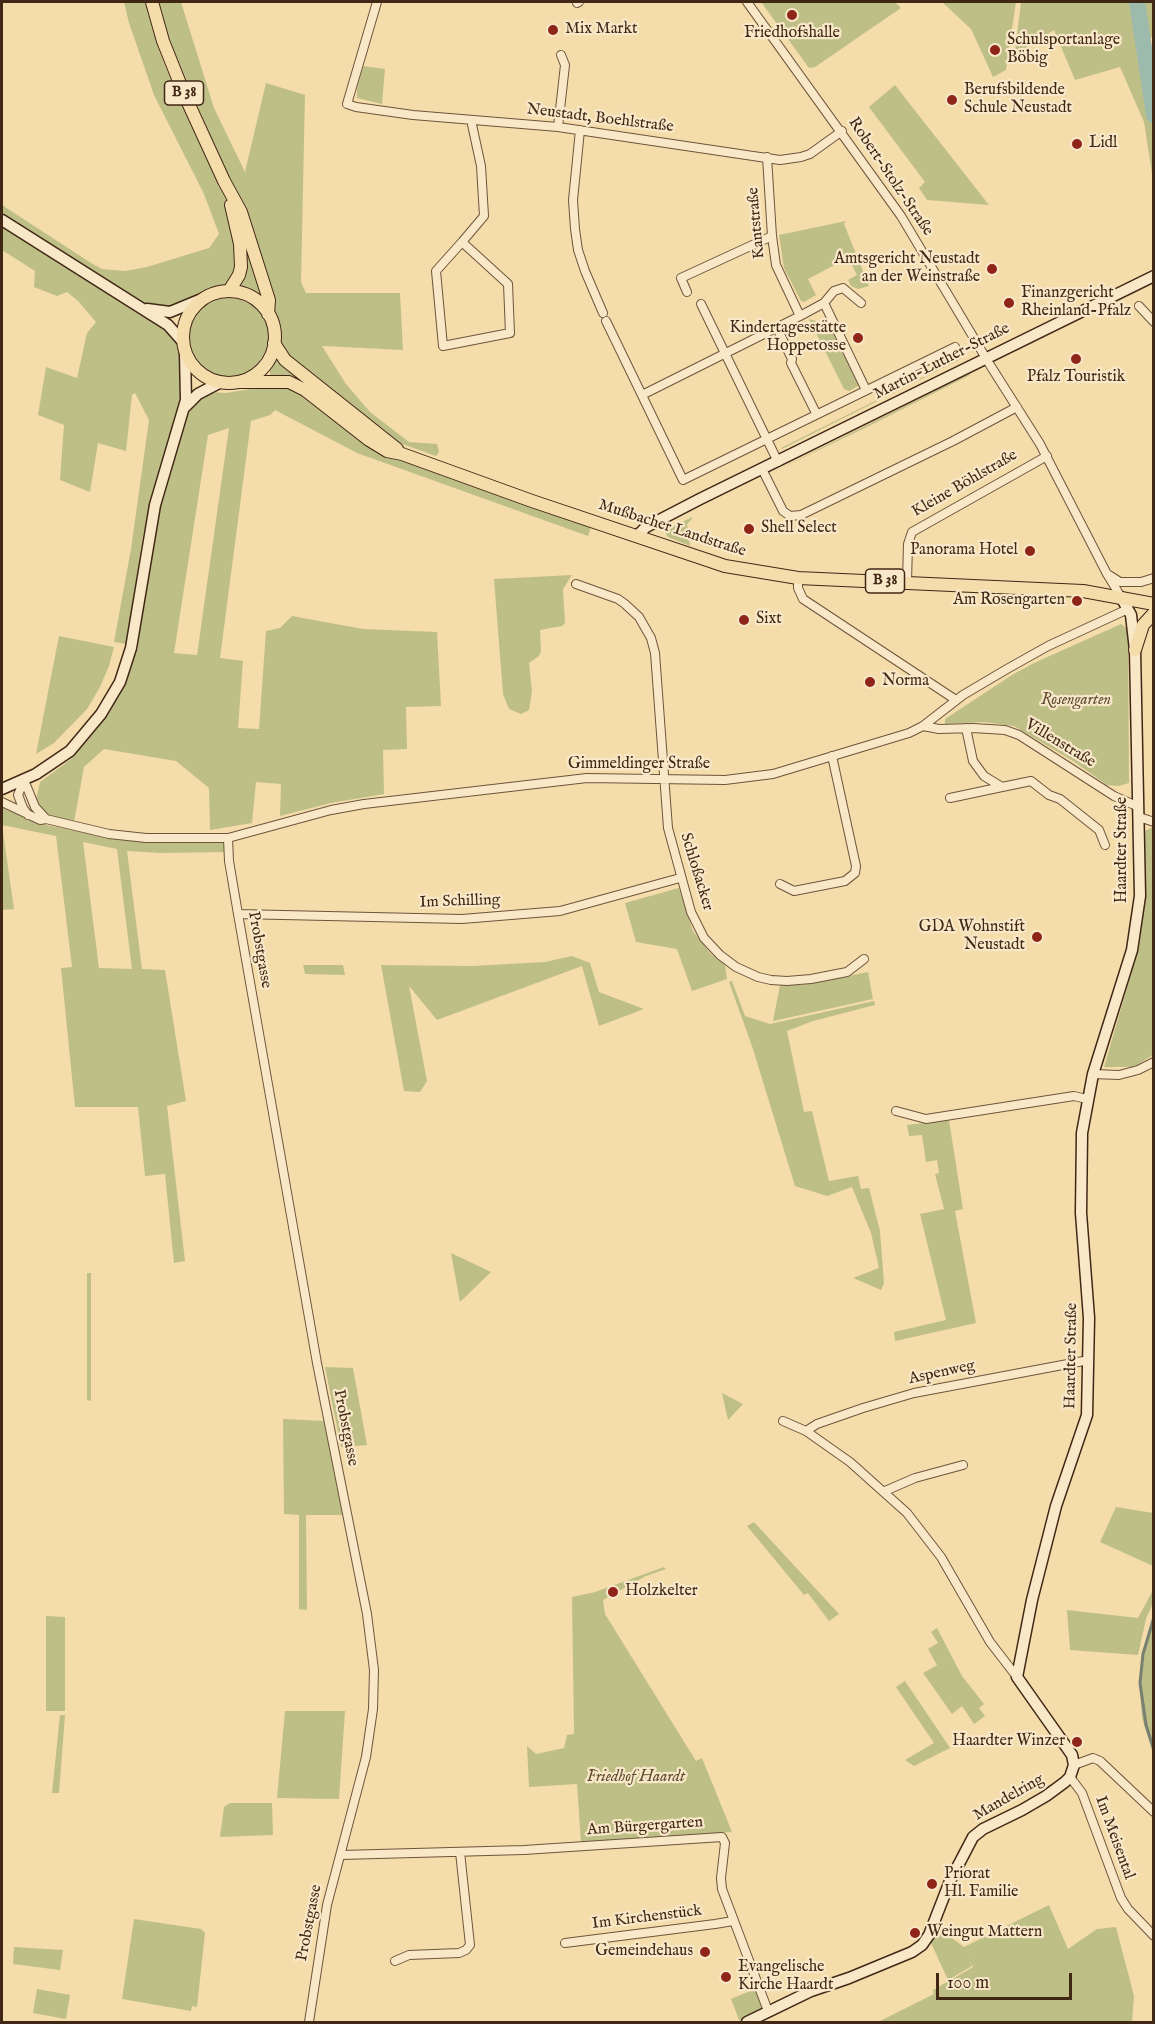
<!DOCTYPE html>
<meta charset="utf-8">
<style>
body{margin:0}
#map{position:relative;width:1155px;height:2024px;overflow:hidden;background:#f4dcab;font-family:"IM FELL English",serif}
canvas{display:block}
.frame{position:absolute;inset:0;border:3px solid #412716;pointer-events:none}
.scale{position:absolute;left:936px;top:1973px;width:136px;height:27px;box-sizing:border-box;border:3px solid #412716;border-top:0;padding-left:8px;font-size:18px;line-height:21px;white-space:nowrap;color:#412716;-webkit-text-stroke:4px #f8e8c8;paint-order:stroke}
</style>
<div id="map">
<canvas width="1155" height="2024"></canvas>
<div class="frame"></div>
<div class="scale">100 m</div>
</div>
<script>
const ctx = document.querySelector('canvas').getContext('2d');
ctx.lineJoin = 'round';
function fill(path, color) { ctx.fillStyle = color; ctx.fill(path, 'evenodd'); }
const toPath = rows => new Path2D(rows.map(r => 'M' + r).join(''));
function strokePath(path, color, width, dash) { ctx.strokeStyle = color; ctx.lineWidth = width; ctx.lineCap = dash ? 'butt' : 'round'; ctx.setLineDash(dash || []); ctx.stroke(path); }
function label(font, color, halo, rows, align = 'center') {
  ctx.font = font + ' "IM FELL English",serif'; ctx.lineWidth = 4.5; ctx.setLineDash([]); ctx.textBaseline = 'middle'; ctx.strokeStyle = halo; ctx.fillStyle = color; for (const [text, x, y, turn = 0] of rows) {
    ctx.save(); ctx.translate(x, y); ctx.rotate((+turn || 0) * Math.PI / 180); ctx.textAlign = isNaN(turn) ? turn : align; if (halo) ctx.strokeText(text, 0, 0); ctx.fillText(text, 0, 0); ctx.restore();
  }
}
fill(toPath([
 [124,2,145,2,159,50,177,95,224,193,232,218,238,265,232,280,225,285,169,309,148,305,132,296,2,214,2,205,91,263,102,269,125,271,147,267,209,248,219,234,204,194,154,95,129,23],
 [154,2,181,2,214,108,245,172,266,83,305,95,301,282,306,293,400,293,403,350,322,346,346,384,370,412,409,442,437,444,439,452,436,456,394,441,290,362,279,344,280,335,277,318,242,210,201,114,166,41],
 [761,2,895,2,901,8,815,67,809,68],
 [942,2,1016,2,1006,70,993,77,971,29],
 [1021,2,1153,2,1153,37,1150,38,1154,62,1153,180,1144,122,1120,67,1075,80,1054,30,1023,50,1014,59],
 [363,66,385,69,382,104,357,98,357,89],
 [895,85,989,205,927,200,919,188,925,182,869,107],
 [846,221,844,224,869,286,858,289,851,286,848,280,857,275,848,258,808,279,816,295,804,302,801,301,784,268,779,235],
 [2,225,164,327,177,340,183,384,181,398,152,494,142,541,127,644,114,642,131,549,149,420,135,393,132,395,126,451,98,443,90,492,60,480,64,425,38,415,46,367,77,378,87,333,96,322,78,301,67,292,57,296,34,287,35,271,2,250],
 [243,236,262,292,261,294,237,285],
 '189 338a40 40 0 1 1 80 0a40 40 0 1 1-80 0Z',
 [809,319,822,323,829,319,860,385,849,391,844,389],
 [280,358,300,379,299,380,273,378,270,376,270,371,277,359],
 [961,358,961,359,782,449,781,448],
 [969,374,970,375,867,427,775,471],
 [275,385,293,387,372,445,591,527,588,536,357,453,275,410,270,415,251,421,220,658,243,661,238,728,259,729,266,631,280,628,292,616,363,629,437,632,441,706,406,707,407,749,383,750,384,794,331,803,280,816,281,784,256,782,252,823,210,830,209,788,176,761,104,749,84,767,74,822,50,817,40,809,36,800,40,782,71,759,93,733,119,692,138,648,136,641,152,534,184,420,190,406,209,392,226,393],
 [229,428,197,655,174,653,208,435],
 [692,517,692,519,687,524,690,546,668,537,666,534,669,529],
 [572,575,563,589,565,623,562,626,540,630,541,651,539,656,529,663,532,691,529,710,521,714,509,709,503,694,494,579],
 [1121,624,1128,629,1129,783,1119,786,1107,785,1073,761,1014,726,983,722,945,724,945,719,1012,675,1034,663],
 [59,636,114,647,109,666,100,687,87,709,54,743,36,754],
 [2,806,46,825,108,837,224,842,225,852,161,853,127,851,142,969,165,970,186,1101,167,1106,185,1261,174,1263,165,1174,145,1176,138,1107,75,1107,61,968,72,967,56,836,2,825,14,909,2,910],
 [83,842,117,849,132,969,99,968],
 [1153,827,1153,1055,1134,1067,1104,1067,1139,947,1144,905,1145,831],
 [679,888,693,931,710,953,725,965,727,979,692,991,677,949,636,942,625,903],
 [572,956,590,963,599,992,644,1009,599,1026,582,966,437,1020,409,986,427,1081,420,1092,404,1091,381,965,473,966,545,962],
 [303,965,343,965,345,975,305,974],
 [868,972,873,999,773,1021,780,985,802,985],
 [732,981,745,1016,770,1024,874,1001,875,1005,813,1021,787,1031,804,1112,812,1111,829,1181,858,1176,861,1189,869,1188,880,1231,884,1283,881,1290,853,1278,879,1268,871,1233,852,1187,827,1196,795,1186,752,1046,729,982],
 [949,1120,963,1209,955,1211,976,1323,895,1341,894,1332,946,1320,920,1214,944,1209,935,1174,939,1173,937,1160,926,1162,922,1135,909,1136,907,1125],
 [451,1253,491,1272,460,1302],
 [87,1273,91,1273,91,1401,87,1400],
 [325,1367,353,1368,367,1445,341,1447],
 [722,1393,743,1404,728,1420],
 [283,1419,325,1421,343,1515,306,1515,307,1610,299,1609,299,1515,284,1514],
 [1116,1507,1153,1513,1153,1566,1100,1542],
 [754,1522,839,1614,829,1621,808,1593,804,1595,747,1526],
 [664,1567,666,1569,646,1576,603,1600,605,1614,696,1761,702,1758,732,1832,581,1843,577,1784,529,1787,527,1746,536,1754,564,1748,567,1735,574,1734,572,1597,595,1592],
 [1153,1590,1153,1603,1146,1619,1138,1655,1070,1650,1067,1610,1138,1618],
 [46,1616,65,1617,65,1711,46,1711],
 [1153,1618,1154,1754,1153,1754,1142,1718,1139,1680,1140,1673,1142,1674,1144,1654],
 [937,1628,962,1676,984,1704,979,1708,985,1716,974,1724,962,1706,952,1714,923,1673,937,1665,928,1649,938,1643,931,1632],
 [905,1681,950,1748,914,1766,905,1760,934,1743,896,1687],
 [285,1711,345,1711,339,1799,277,1798],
 [60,1715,65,1715,59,1793,52,1793],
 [230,1803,272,1803,273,1835,220,1837,224,1807],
 [1049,1905,1068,1949,1097,1929,1116,1927,1134,1996,1132,2022,878,2022,934,1994,933,1990,973,1967,968,1957,972,1966,948,1980,931,1943,937,1927,964,1947],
 [134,1919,201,1929,205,1933,197,2007,192,2006,191,2011,122,1999],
 [14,1947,63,1950,60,1970,13,1964],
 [37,1989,70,1995,66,2019,33,2013],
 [755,1989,763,2009,739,2020,731,1999]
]), '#bebf87');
strokePath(toPath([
 [1154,1617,1143,1654,1140,1683,1146,1725,1154,1750]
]), '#788071', 3);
strokePath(toPath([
 [1137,2,1154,115]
]), '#9cbbad', 16);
const street = toPath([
 [377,2,347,104,356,107,413,115,558,127,780,160,801,157,810,154,842,131],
 [747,2,901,216,990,365,1040,444,1107,574,1121,597],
 [577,3,579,2],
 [558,127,565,65,561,55],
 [580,130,573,200,575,229,578,250,585,271,603,313],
 [767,157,772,236,776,265,800,316],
 [462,242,508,284,510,333,443,346,436,271,462,242,484,216,481,166,471,120],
 [687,292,681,278,772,236],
 [824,303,866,390],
 [701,304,778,462],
 [1139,306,1154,322],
 [606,321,683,480,955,347],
 [777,328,792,359,791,363,816,413],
 [642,395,800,316,824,303,834,291,843,288,861,303],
 [762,469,783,511,790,516,801,515,953,441,1017,407],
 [1109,575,1120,582,1141,582,1154,578],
 [798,578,798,588,803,599,956,700],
 [907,582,908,544,912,532,1047,456],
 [576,584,618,599,625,604,639,617,651,638,655,653,668,828,691,912,704,938,720,955,736,967,758,977,771,980,787,981,811,979,847,972,864,959],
 [923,726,939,729,973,728,1005,730,1019,735,1114,796,1139,807],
 [966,728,973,761,984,776,1002,787,1031,781,1049,795,1060,799,1099,830,1105,845],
 [24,780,35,807,46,819],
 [24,780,18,795,23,808,28,815],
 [950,798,1002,787],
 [2,802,40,820,46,819,109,834,146,838,228,838,331,810,364,804,587,778,725,780,773,774,909,733,923,726,963,695,1007,669,1048,646,1128,609],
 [1139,817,1154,822],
 [228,838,229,861,238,914,317,1363,367,1614,374,1670,373,1709,366,1757,327,1905,309,2022],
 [780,884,794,891,845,881,855,873,856,866,832,756],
 [238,914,462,919,560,911,680,878],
 [1093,1074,1119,1075,1138,1070,1154,1062],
 [896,1111,926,1119,1074,1096,1087,1099],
 [783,1421,806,1431,850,1462,907,1513,941,1557,990,1642,1017,1677],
 [806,1431,817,1424,863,1408,914,1393,1089,1360],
 [885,1491,915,1478,963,1465],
 [1074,1765,1093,1758,1100,1761,1154,1812],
 [1070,1777,1082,1793,1121,1898,1128,1909,1154,1936],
 [341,1855,524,1850,722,1837,725,1843,721,1878,722,1889,768,2011],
 [565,1943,715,1924,733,1921],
 [395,1961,409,1955,459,1953,466,1950,470,1945,460,1852]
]);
const secondary = toPath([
 [2,220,168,325,183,342],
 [147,309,170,312,204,298],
 [185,407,198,394,219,383],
 [637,536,646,527,700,499,1154,276],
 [2,789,36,774,70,751,101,714,120,682,131,648,155,505,186,400,185,352],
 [747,2022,811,1991,849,1978,912,1952,922,1945,929,1935,950,1881,973,1837,983,1829,1022,1810,1046,1796,1065,1782,1070,1777,1074,1765,1072,1755,1017,1677,1032,1600,1056,1506,1087,1415,1089,1318,1081,1213,1082,1133,1093,1074,1132,950,1140,896,1135,650,1131,615,1121,597]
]);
const primary = toPath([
 [152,2,163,41,185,96,224,181,241,212,269,300,268,314],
 '183 337a46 46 0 1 1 92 0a46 46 0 1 1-92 0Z',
 [229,291,239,275,241,267,240,244,231,205],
 [274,343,285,360,397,449],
 [241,382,289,382,305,390,369,440,387,451,402,454,532,501,725,566,798,578,1083,591,1154,604],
 [1135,650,1143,625,1154,613]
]);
strokePath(street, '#6e543b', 10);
strokePath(secondary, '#412716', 13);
strokePath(primary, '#412716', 14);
strokePath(street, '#f8e8c8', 8);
strokePath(secondary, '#f8e8c8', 10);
strokePath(primary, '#f4dcab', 12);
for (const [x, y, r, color] of [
 [792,15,6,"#8f2418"],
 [553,30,6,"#8f2418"],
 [995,50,6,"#8f2418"],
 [952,100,6,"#8f2418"],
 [1077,144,6,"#8f2418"],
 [992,269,6,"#8f2418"],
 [1009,303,6,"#8f2418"],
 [858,338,6,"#8f2418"],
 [1076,359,6,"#8f2418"],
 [749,529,6,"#8f2418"],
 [1030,551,6,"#8f2418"],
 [1077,601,6,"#8f2418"],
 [744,620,6,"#8f2418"],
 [870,682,6,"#8f2418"],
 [1037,937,6,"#8f2418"],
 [613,1592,6,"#8f2418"],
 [1077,1742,6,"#8f2418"],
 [932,1884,6,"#8f2418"],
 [915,1933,6,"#8f2418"],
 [705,1952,6,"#8f2418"],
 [726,1977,6,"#8f2418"]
]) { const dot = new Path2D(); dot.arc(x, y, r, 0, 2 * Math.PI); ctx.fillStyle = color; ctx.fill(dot); strokePath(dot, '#f8e8c8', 2); }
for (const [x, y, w] of [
 [184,93,39],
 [885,581,39]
]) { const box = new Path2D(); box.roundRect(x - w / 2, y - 12, w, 24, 4.5); ctx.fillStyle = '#f8e8c8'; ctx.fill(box); strokePath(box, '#412716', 1.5); }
label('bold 15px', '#412716', null, [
 ["B 38",184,93],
 ["B 38",885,581]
]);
label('16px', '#412716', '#f8e8c8', [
 ["Mix Markt",565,30],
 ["Friedhofshalle",792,34,"center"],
 ["Schulsportanlage",1007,41],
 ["Böbig",1007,59],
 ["Berufsbildende",964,91],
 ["Schule Neustadt",964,109],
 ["Lidl",1089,144],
 ["Amtsgericht Neustadt",980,260,"right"],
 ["an der Weinstraße",980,278,"right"],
 ["Finanzgericht",1021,294],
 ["Rheinland-Pfalz",1021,312],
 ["Kindertagesstätte",846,329,"right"],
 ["Hoppetosse",846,347,"right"],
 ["Pfalz Touristik",1076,378,"center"],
 ["Shell Select",761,529],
 ["Panorama Hotel",1018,551,"right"],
 ["Am Rosengarten",1065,601,"right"],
 ["Sixt",756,620],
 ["Norma",882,682],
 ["GDA Wohnstift",1025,928,"right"],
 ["Neustadt",1025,946,"right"],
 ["Holzkelter",625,1592],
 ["Haardter Winzer",1065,1742,"right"],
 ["Priorat",944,1875],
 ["Hl. Familie",944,1893],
 ["Weingut Mattern",927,1933],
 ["Gemeindehaus",693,1952,"right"],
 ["Evangelische",738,1968],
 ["Kirche Haardt",738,1986]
], 'left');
label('16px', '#412716', '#f8e8c8', [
 ["Neustadt, Boehlstraße",600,119,7],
 ["Robert-Stolz-Straße",890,177,56],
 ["Kantstraße",757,223,-95],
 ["Martin-Luther-Straße",942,362,-27],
 ["Kleine Böhlstraße",965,484,-30],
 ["Mußbacher Landstraße",672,529,18],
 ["Villenstraße",1060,744,31],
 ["Gimmeldinger Straße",639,765],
 ["Haardter Straße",1123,850,-90],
 ["Schloßacker",696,872,73],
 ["Im Schilling",460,902,-2],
 ["Probstgasse",259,950,80],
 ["Haardter Straße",1072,1356,-89],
 ["Aspenweg",942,1373,-12],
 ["Probstgasse",345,1428,79],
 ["Mandelring",1009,1798,-30],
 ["Am Bürgergarten",645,1827,-4],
 ["Im Meisental",1114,1838,70],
 ["Im Kirchenstück",647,1918,-7],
 ["Probstgasse",310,1923,-79]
]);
label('italic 16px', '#604d32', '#f8e8c8', [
 ["Rosengarten",1076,701],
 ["Friedhof Haardt",636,1778]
]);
</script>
